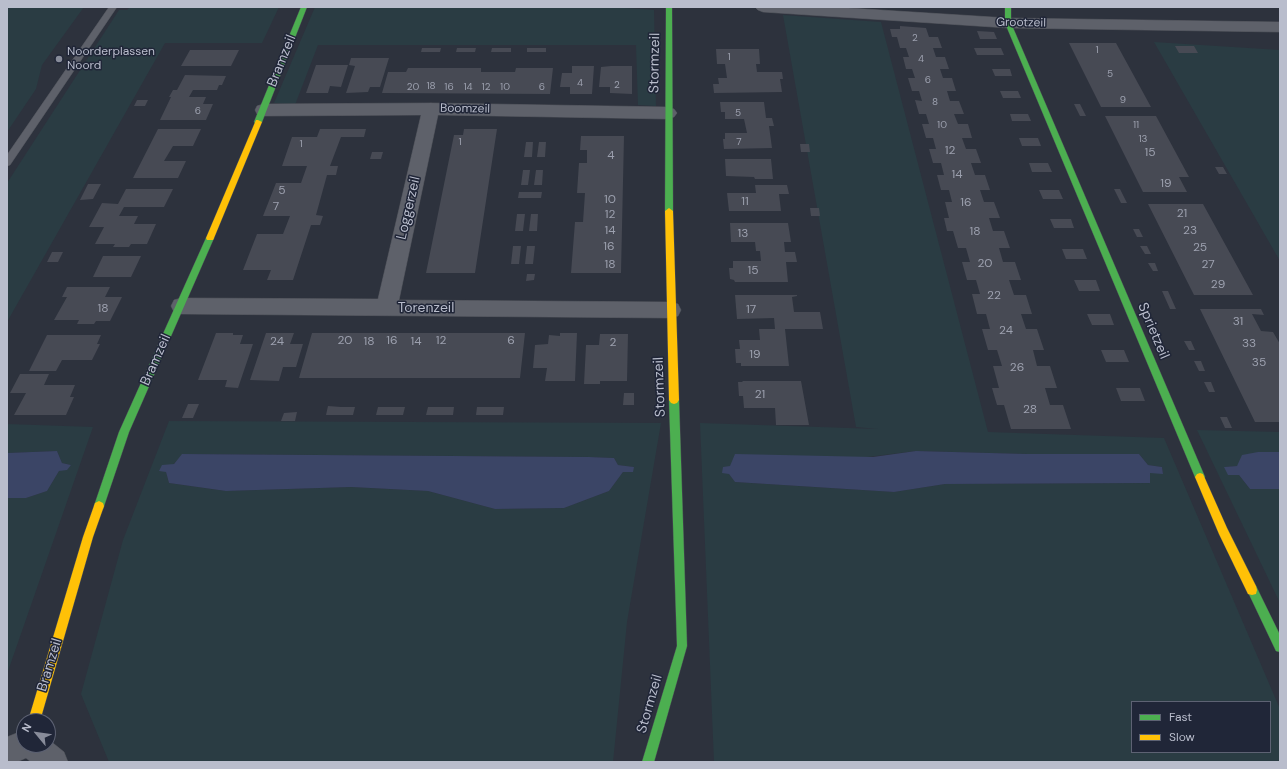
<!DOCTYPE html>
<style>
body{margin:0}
#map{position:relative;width:1287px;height:769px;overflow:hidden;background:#2d323d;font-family:"DM Sans",sans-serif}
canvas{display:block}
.frame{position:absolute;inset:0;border:8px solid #b9bdcc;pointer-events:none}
.legend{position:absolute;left:1131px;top:701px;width:140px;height:52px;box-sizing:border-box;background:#202638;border:1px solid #5d6273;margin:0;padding:5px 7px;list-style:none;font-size:12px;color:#b9bdcc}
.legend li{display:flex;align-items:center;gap:8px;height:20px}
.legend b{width:20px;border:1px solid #5d6273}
.north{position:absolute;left:16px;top:713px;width:40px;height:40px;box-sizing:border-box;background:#202638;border:1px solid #5d6273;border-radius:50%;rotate:299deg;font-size:11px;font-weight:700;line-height:16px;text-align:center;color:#b9bdcc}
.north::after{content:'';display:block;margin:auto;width:14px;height:18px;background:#888c9a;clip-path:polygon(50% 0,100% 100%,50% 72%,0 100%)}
</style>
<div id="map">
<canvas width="1287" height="769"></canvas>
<div class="frame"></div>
<ul class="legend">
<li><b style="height:5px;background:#4caf50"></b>Fast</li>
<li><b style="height:5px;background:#ffc107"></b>Slow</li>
</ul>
<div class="north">N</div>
</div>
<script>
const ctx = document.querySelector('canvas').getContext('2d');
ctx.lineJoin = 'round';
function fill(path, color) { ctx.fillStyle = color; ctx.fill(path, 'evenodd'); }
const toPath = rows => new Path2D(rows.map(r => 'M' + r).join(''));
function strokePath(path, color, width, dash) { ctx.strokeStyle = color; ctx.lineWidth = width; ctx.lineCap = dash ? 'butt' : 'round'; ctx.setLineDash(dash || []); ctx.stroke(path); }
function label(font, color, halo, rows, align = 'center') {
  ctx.font = font + ' "DM Sans",sans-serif'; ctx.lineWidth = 3; ctx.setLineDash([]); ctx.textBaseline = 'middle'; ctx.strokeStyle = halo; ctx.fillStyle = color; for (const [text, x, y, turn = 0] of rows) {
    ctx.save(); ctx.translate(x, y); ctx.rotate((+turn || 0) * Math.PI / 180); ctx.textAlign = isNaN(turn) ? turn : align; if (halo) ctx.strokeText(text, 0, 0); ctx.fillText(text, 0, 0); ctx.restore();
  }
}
fill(toPath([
 [7,7,84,7,42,65,36,89,7,132],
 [130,7,279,7,262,43,165,43,7,322,7,183,119,10,127,10],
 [315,7,611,7,654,10,656,106,638,105,636,45,318,45,295,105,274,103],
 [783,15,881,22,988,432,1164,438,1280,709,1280,762,714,762,700,423,878,429,856,427],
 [916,451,1027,454,1139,454,1148,465,1162,467,1163,473,1150,473,1150,483,945,484,894,492,735,482,729,474],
 [1132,702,1270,702,1270,752,1132,752],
 [1154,42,1280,50,1280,261],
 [169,421,661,423,627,622,613,762,109,762,81,694,123,540],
 [183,454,589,457,614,458,618,465,634,467,623,472,609,491,564,508,495,509,428,491,351,487,226,491,169,483,166,472],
 [7,424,93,427,7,674,7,498,26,498,47,491,59,471,71,465,62,463,57,451,7,453],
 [1197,430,1280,432,1280,452,1258,452,1237,466,1225,467,1239,475,1250,489,1280,489,1280,603]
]), '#2a3c43');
fill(toPath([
 [57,451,62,463,71,465,67,470,59,471,47,491,26,498,7,498,7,453],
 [916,451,1027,454,1139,454,1148,465,1162,467,1163,474,1150,473,1150,483,945,484,894,492,735,482,729,474,722,473,723,467,730,466,735,454,873,457],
 [1258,452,1280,452,1280,489,1250,489,1239,475,1228,475,1224,467,1237,466,1242,455],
 [182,454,589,457,614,458,618,465,634,467,633,472,623,472,609,491,564,508,495,509,428,491,351,487,226,491,169,483,166,472,159,471,162,465,174,464]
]), '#3b4566');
fill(toPath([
 [900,26,926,28,929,37,938,37,942,48,933,48,936,57,945,57,949,69,940,69,943,78,952,78,956,91,947,91,950,101,959,101,964,114,954,114,958,124,968,124,972,138,962,138,966,149,976,149,981,163,971,163,975,175,985,175,990,190,980,190,984,202,994,202,1000,218,989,218,993,231,1004,231,1010,248,999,248,1003,262,1015,262,1021,280,1009,280,1014,295,1026,295,1032,314,1021,314,1026,329,1037,329,1044,350,1033,350,1037,366,1050,366,1057,388,1045,388,1050,405,1063,405,1071,429,1011,429,1004,405,997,405,992,388,999,388,993,366,1002,366,997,350,988,350,982,329,990,329,986,314,977,314,972,294,980,294,976,280,967,280,962,262,970,262,966,248,958,248,953,231,947,231,944,218,949,218,945,202,952,202,949,190,941,190,937,175,944,175,941,163,933,163,929,149,936,149,933,138,926,138,922,124,929,124,926,114,919,114,915,100,922,101,919,91,912,91,908,78,915,78,912,69,906,69,903,57,909,57,906,48,900,48,897,37,892,37,890,29,900,29],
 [977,31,994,32,997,39,980,39],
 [1069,43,1116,43,1151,107,1101,107],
 [1175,46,1194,46,1198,53,1179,53],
 [422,48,441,48,440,52,421,52],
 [457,48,476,48,475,52,456,52],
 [492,48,511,48,511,52,491,52],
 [527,48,546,48,546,52,527,52],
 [974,48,1001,48,1004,55,977,55],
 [716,49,759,49,760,64,756,64,757,72,782,72,783,79,780,79,782,92,714,93,713,84,719,84,718,78,727,78,725,64,717,64],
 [190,50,239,50,231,66,181,66],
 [351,58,389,58,380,87,370,87,368,92,346,93,355,66,349,65],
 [316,65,348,65,341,87,330,86,328,93,306,93],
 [572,66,594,66,592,94,570,94,570,87,560,87,562,73,572,73],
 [611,66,632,66,632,94,610,93,610,87,599,87,601,67],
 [408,68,481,68,481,72,515,72,516,68,553,68,550,94,382,93,388,72,406,72],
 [992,69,1010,69,1012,76,995,76],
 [185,75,226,76,222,85,219,85,217,90,193,90,189,97,206,97,203,104,213,104,206,120,160,120,171,97,169,97,173,90,177,90],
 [1000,91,1018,91,1021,98,1003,98],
 [137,100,148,100,145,106,134,106],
 [720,102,764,102,766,118,772,118,774,126,769,126,772,148,724,149,723,139,725,139,725,133,747,133,744,119,725,119,725,112,721,112],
 [1074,104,1080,104,1086,116,1080,116],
 [1010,114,1028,114,1031,121,1012,121],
 [1105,116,1156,116,1189,177,1179,177,1187,192,1143,192],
 [158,129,201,129,193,146,173,146,164,161,186,161,178,178,133,178],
 [320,129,366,129,364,137,341,137,330,166,338,166,336,175,327,175,316,215,323,216,320,225,311,225,293,280,267,280,271,270,243,270,257,234,283,234,290,216,263,216,276,183,301,183,307,166,282,166,292,137,317,137],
 [464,129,497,129,475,273,426,273,454,135,463,135],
 [581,136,624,136,621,273,571,273,575,222,583,222,585,193,577,193,579,163,587,163,587,150,580,150],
 [1019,138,1038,138,1041,146,1022,146],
 [526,142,533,142,532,157,524,157],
 [539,142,546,142,545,157,537,157],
 [800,144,809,144,810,152,801,152],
 [372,152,383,152,381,159,370,159],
 [725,159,771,159,773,179,755,179,754,177,726,176],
 [1029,163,1048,163,1052,172,1032,172],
 [1215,167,1223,167,1227,174,1219,174],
 [523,170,530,170,528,185,521,185],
 [536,170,543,170,542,185,534,185],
 [88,184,101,184,93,199,80,200],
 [755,185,787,185,789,194,779,194,781,211,729,211,727,193,756,193],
 [126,189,173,189,164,207,124,207,119,216,138,216,134,224,156,224,147,244,131,244,129,247,113,247,115,244,95,244,104,227,89,227,95,216,102,203,118,204],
 [1114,189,1120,189,1127,203,1121,203],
 [1039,190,1059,190,1063,199,1043,199],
 [519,192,542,192,541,198,518,198],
 [1148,204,1203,204,1253,295,1194,295],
 [810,208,819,208,820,216,811,216],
 [517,214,525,214,523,231,515,231],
 [531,214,538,214,537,231,529,231],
 [1050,219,1071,219,1074,228,1054,228],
 [730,223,788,223,791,242,784,242,785,252,795,252,797,262,786,262,788,282,735,282,734,280,730,279,729,268,733,268,733,261,761,261,760,251,756,251,755,242,731,242],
 [1133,229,1139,229,1143,237,1137,237],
 [513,246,521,246,519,264,511,264],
 [527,246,535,246,533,264,525,264],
 [1140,246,1147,246,1151,254,1145,254],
 [1062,249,1083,249,1087,259,1066,259],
 [52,252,63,252,58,262,47,262],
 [103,256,141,256,131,277,93,277],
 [1148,263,1155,263,1158,271,1153,271],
 [527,274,535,274,534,280,526,281],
 [1074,280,1096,280,1100,291,1079,291],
 [67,287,110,287,105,297,122,297,110,321,96,321,94,324,77,324,79,320,54,320,67,297,62,297],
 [1162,291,1168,291,1176,309,1170,309],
 [735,295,797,295,797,296,792,297,794,312,820,312,823,329,785,329,789,366,741,366,741,363,736,363,735,349,740,349,739,340,760,340,759,329,775,329,774,318,737,319],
 [1200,309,1261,309,1264,315,1252,314,1261,331,1273,332,1280,344,1280,422,1255,422],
 [1087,314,1110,314,1114,325,1092,325],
 [216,333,233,333,233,335,243,335,240,344,253,344,238,388,225,387,227,380,198,380],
 [266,333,294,333,290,344,303,344,296,367,283,367,279,381,250,380],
 [312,333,525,333,520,378,299,378],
 [560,333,577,333,575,381,545,381,547,368,533,368,535,345,548,344,549,335,560,336],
 [600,334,628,334,627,381,600,381,600,384,584,384,586,345,599,345],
 [47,335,101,335,97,344,100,344,92,360,62,360,56,371,29,371],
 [1184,341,1191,341,1195,350,1189,350],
 [1101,350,1124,350,1129,362,1106,362],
 [1194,361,1201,361,1205,371,1199,371],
 [20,374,49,374,44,385,75,385,70,397,74,397,66,415,14,415,26,393,10,393],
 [742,381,801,381,809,425,776,425,775,408,744,408,743,396,739,396,738,382,743,382],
 [1204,382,1211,382,1215,392,1209,392],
 [1116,388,1140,388,1145,401,1121,401],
 [624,393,634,393,634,405,623,405],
 [188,404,199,404,193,418,182,418],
 [328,406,341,407,355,407,353,415,326,415],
 [378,407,405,407,403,415,376,415],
 [428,407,454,407,453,415,426,415],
 [477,407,504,407,503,415,476,415],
 [297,412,295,421,281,421,284,413],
 [1220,417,1227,417,1232,428,1225,428]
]), '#474a54');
const lane = toPath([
 [109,7,117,7,10,165,7,166,7,155,109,7]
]);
const street = toPath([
 [755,7,833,7,1008,18,1280,22,1280,32,1008,28,763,12,758,10,755,7],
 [431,103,668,107,674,109,677,113,674,117,668,119,438,115,399,300,671,302,678,304,681,310,678,316,671,318,181,314,174,312,171,306,174,300,181,298,378,299,421,115,263,116,257,114,255,110,257,106,263,104,431,103],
 [24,730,24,745,48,745,48,739,64,752,68,762,31,762,26,758,17,762,7,762,7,737,24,730]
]);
const fast = toPath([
 [301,7,307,7,262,122,258,124,256,124,254,122,301,7],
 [666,7,672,7,673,211,669,214,665,211,666,7],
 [1005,7,1011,7,1011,23,1205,477,1203,480,1200,481,1197,480,1195,477,1005,23,1005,7],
 [210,235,214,238,129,432,104,506,103,509,99,511,95,509,94,506,119,432,206,238,210,235],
 [674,396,677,397,679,400,687,646,654,762,642,762,677,646,669,400,671,397,674,396],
 [1252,585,1256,586,1280,635,1280,652,1276,651,1247,590,1248,586,1252,585]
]);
const slow = toPath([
 [256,120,258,120,262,122,214,238,213,240,207,240,206,238,256,120],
 [669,208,673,211,679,400,677,403,674,404,671,403,669,400,665,211,669,208],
 [1200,473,1203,474,1227,528,1256,586,1257,590,1256,594,1252,595,1248,594,1219,534,1195,477,1197,474,1200,473],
 [99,501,103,503,104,506,93,537,40,721,28,721,83,537,95,503,99,501]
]);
strokePath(lane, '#4a4d55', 1);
strokePath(street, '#4a4d55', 1);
strokePath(fast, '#4a4d55', 1);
strokePath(slow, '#4a4d55', 1);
fill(lane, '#5e616a');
fill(street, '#5e616a');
fill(fast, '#4caf50');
fill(slow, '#ffc107');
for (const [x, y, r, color] of [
 [59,59,4,"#888c9a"]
]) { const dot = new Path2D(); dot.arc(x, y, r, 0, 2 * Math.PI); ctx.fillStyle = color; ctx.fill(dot); strokePath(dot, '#202638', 1.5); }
label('10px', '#9ca0ae', null, [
 ["2",915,38],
 ["1",1097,50],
 ["1",729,57],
 ["4",921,59],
 ["5",1110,74],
 ["6",928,80],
 ["4",580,83],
 ["2",617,85],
 ["18",431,86],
 ["20",413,87],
 ["16",449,87],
 ["14",468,87],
 ["12",486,87],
 ["10",505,87],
 ["6",542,87],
 ["9",1123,100],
 ["8",935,102],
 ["6",198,111],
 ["5",738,113],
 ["10",942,125],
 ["11",1136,125],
 ["13",1143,139],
 ["1",460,142],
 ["7",739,142],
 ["1",301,144]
]);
label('12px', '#b9bdcc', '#202638', [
 ["Grootzeil",1021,23,1],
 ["Boomzeil",465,109,1]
]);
label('12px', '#b9bdcc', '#202638', [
 ["Noorderplassen",67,52],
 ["Noord",67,66]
], 'left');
label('12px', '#9ca0ae', null, [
 ["12",950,151],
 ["15",1150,153],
 ["4",611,156],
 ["14",957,175],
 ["19",1166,184],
 ["5",282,191],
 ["10",610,200],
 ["11",745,202],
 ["16",966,203],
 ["7",276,207],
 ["21",1182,214],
 ["12",610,215],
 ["14",610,231],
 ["23",1190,231],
 ["18",975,232],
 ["13",743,234],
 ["16",609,247],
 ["25",1200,248],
 ["20",985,264],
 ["18",610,265],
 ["27",1208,265],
 ["15",753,271],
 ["29",1218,285],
 ["22",994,296],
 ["18",103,309],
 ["17",751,310],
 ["31",1238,322],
 ["24",1006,331],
 ["20",345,341],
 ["16",392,341],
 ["12",441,341],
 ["6",511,341],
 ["24",277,342],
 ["18",369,342],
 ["14",416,342],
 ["2",613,343],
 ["33",1249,344],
 ["19",755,355],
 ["35",1259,363],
 ["26",1017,368],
 ["21",760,395],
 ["28",1030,410]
]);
label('14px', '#b9bdcc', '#202638', [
 ["Bramzeil",282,61,-68],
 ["Stormzeil",655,63,-89],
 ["Loggerzeil",409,208,-77],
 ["Torenzeil",426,308],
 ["Sprietzeil",1153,331,67],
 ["Bramzeil",156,360,-66],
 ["Stormzeil",660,387,-92],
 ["Bramzeil",50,665,-73],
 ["Stormzeil",650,704,-74]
]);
</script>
